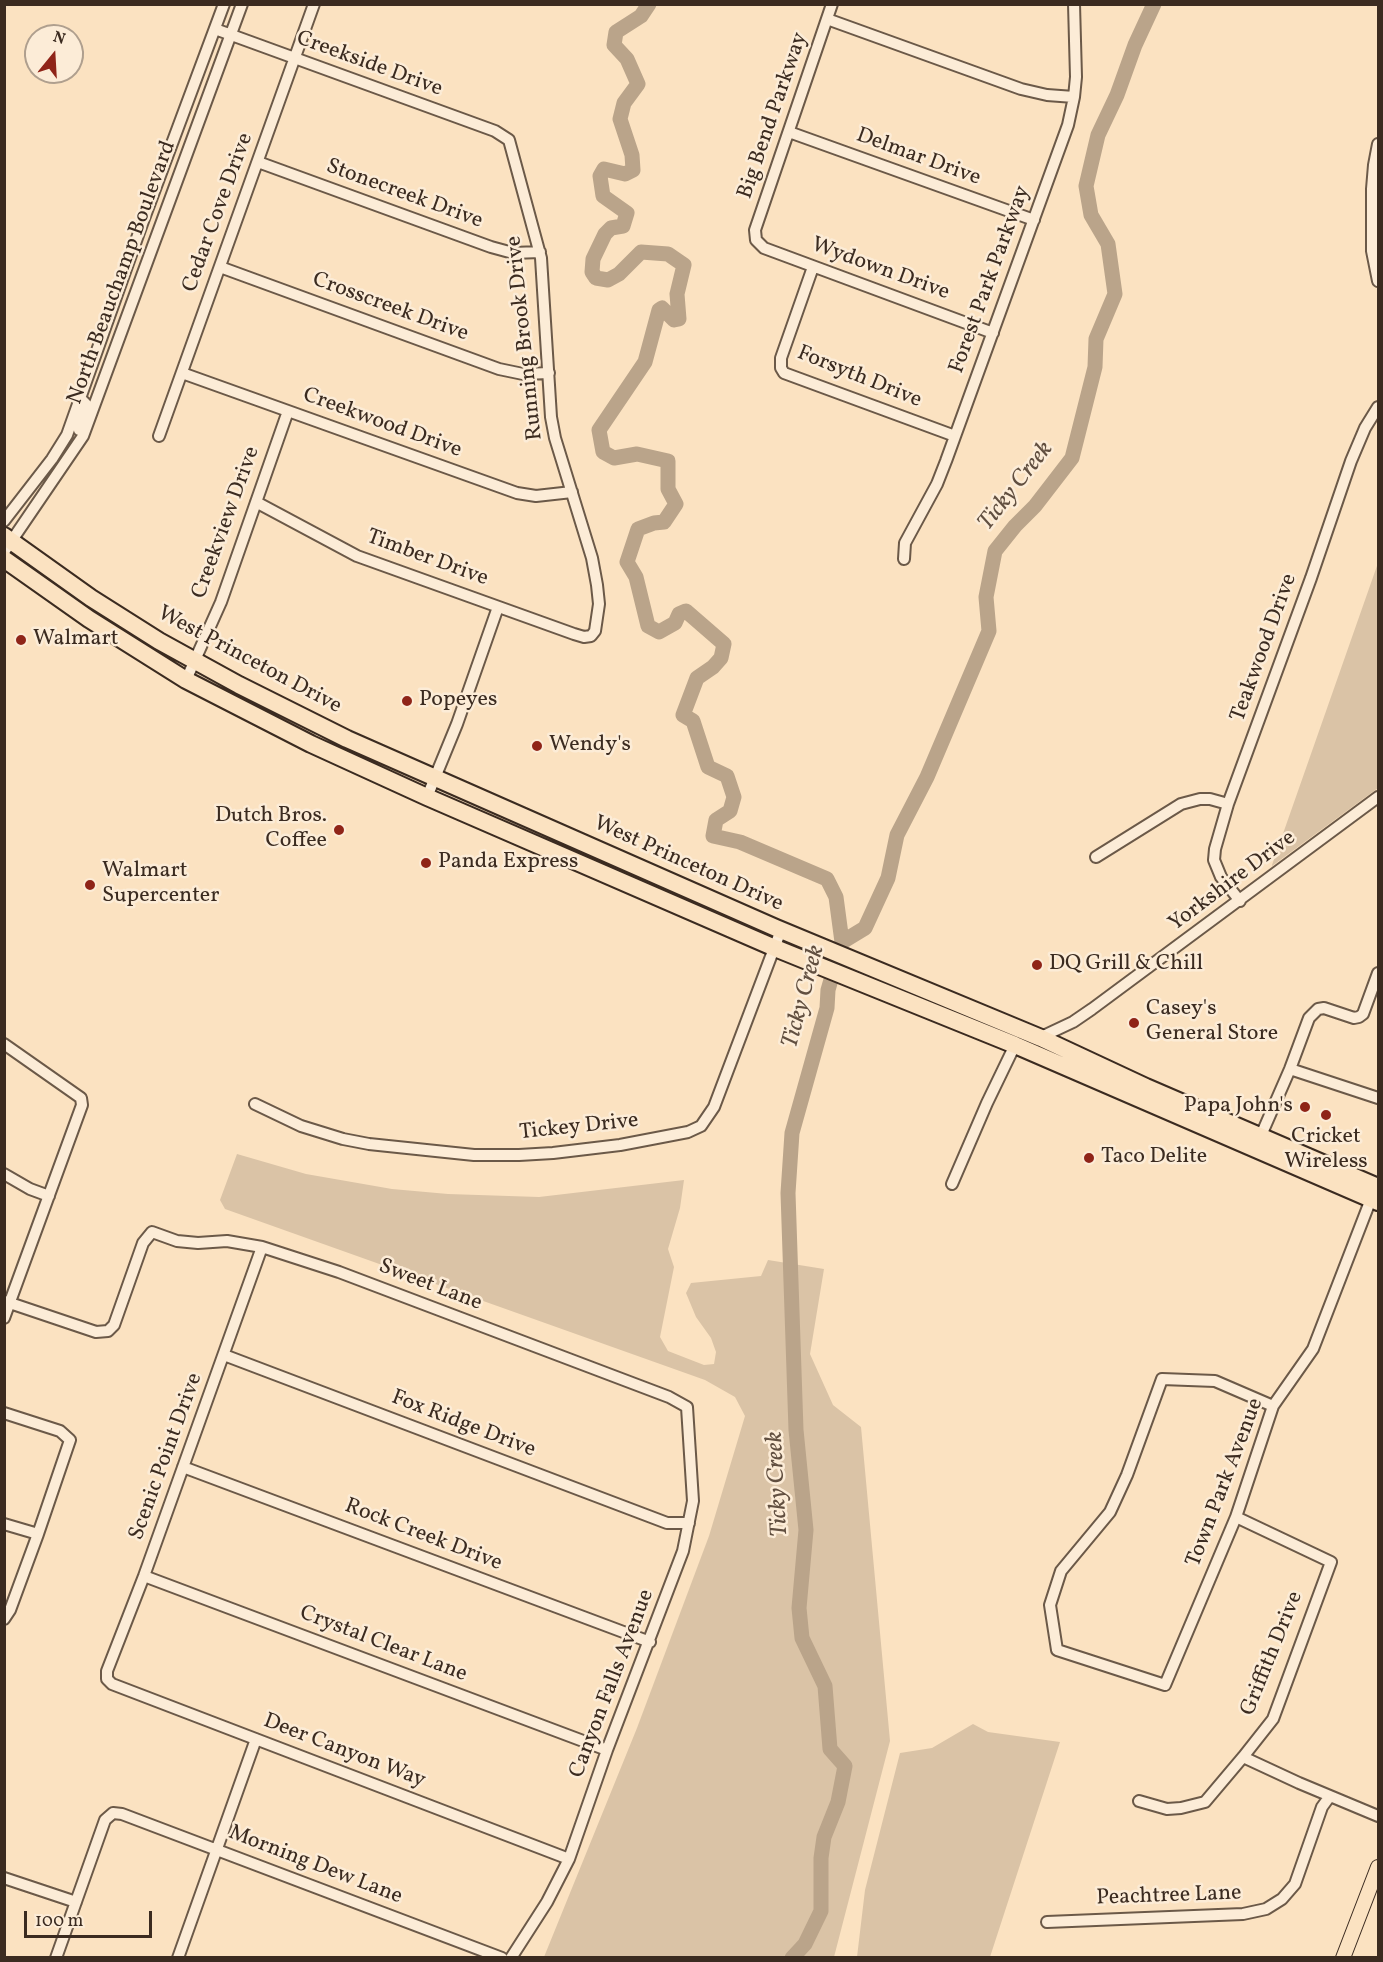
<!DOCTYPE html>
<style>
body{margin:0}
#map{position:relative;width:1383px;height:1962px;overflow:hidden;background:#fbe2c1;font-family:Vollkorn,serif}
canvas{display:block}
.frame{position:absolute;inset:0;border:6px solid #3b2b20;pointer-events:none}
.north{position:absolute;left:24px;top:24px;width:60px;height:60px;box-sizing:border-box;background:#fcecd7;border:2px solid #af9f8e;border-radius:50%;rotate:18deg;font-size:16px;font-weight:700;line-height:24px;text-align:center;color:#3b2b20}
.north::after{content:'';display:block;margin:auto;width:21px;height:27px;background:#8f2418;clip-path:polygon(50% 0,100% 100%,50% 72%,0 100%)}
.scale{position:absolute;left:24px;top:1911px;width:128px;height:27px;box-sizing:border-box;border:3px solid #3b2b20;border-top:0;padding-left:8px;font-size:18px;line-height:21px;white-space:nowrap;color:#3b2b20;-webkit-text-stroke:4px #fcecd7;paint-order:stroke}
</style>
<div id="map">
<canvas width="1383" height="1962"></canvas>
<div class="frame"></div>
<div class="north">N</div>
<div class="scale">100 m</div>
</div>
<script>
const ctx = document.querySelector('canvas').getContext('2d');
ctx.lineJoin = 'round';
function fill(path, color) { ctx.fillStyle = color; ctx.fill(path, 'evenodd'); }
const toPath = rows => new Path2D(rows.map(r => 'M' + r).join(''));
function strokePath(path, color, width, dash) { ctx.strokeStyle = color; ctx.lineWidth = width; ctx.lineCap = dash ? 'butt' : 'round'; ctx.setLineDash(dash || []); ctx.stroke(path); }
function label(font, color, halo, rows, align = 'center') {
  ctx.font = font + ' Vollkorn,serif'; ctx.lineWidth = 5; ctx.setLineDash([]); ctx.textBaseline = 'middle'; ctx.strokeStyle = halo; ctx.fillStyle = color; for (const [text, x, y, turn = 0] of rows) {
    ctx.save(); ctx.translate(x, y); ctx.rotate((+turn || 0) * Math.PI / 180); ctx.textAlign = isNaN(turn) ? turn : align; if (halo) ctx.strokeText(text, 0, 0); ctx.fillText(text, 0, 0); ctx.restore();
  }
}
fill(toPath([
 [1378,563,1378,788,1272,866,1272,865],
 [237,1154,306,1174,392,1189,448,1194,539,1197,684,1180,680,1208,668,1249,674,1267,660,1337,668,1351,704,1365,714,1364,716,1352,711,1338,696,1317,686,1293,691,1283,761,1276,768,1260,824,1269,810,1354,833,1405,861,1427,890,1741,834,1957,544,1957,637,1728,709,1536,745,1416,735,1397,705,1380,225,1209,220,1200],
 [973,1724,988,1732,1060,1742,990,1957,857,1957,865,1890,900,1753,932,1748]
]), '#dac3a6');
strokePath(toPath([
 [649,4,641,16,616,32,614,45,627,59,638,84,624,103,620,119,632,155,633,170,625,174,604,169,600,176,603,196,627,213,623,226,611,228,605,234,593,259,592,272,596,278,608,280,619,274,641,252,668,254,684,265,677,294,679,319,674,320,662,308,659,310,645,362,599,430,603,452,614,458,637,454,668,461,668,489,676,504,664,522,654,523,638,529,627,562,636,577,648,626,659,632,675,623,679,614,686,611,724,644,721,658,713,667,697,678,683,715,693,721,708,767,727,776,734,797,730,811,716,820,713,836,740,842,827,879,836,897,842,942,828,990,827,1008,792,1133,788,1193,796,1430,806,1530,799,1608,802,1638,825,1686,830,1749,845,1766,838,1802,824,1837,821,1858,821,1911,805,1944,792,1958],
 [842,942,865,928,888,878,897,835,927,777,989,631,986,597,995,551,1015,526,1035,506,1072,458,1095,367,1096,339,1115,294,1108,244,1091,215,1086,186,1098,135,1117,95,1135,45,1154,4]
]), '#baa48a', 15);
const minor = toPath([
 [832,4,755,230,756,240,764,248,993,333],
 [827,19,1021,89,1047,95,1074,97],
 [215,29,495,131,509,140,541,258,551,417,555,438,592,558,597,585,599,604,595,631,591,636,584,637,574,634,357,556,256,502],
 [789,132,1034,220],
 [1378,144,1374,165,1372,189,1372,251,1378,281],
 [258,162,491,247,513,253,540,252],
 [220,267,499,369,523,374,549,373],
 [813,267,781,358,781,368,784,373,955,436],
 [182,373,517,493,536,496,572,492],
 [79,430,86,404,80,398],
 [159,436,314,4],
 [4,521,52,459,67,435,142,224,224,4],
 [4,552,83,436,242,4],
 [904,559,905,543,937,484,946,461,1068,125,1074,97,1076,77,1074,4],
 [186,680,221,602,288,411],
 [427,797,457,724,498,607],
 [1096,857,1181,804,1200,799,1210,799,1228,804],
 [1240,901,1221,877,1214,860,1215,849,1228,804,1311,578,1351,461,1365,428,1378,407],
 [1039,1038,1073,1022,1092,1009,1378,797],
 [4,1044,81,1098,82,1105,4,1318],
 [1290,1069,1378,1098],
 [255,1104,301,1126,343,1139,369,1144,474,1155,519,1155,553,1153,620,1145,688,1132,701,1126,714,1107,781,930],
 [1259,1140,1290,1069,1309,1018,1318,1009,1324,1008,1354,1018,1359,1017,1363,1014,1378,973],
 [4,1174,30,1189,49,1196],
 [952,1184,987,1103,1015,1045,1019,1044],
 [262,1247,144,1576,107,1671,107,1679,112,1684,569,1859],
 [4,1301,96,1332,108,1331,114,1325,143,1243,152,1232,177,1241,198,1243,227,1241,262,1247,339,1272,669,1397,687,1407,693,1501,683,1551,607,1750,569,1859,547,1902,511,1958],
 [224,1355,667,1523,689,1523],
 [1273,1406,1215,1381,1162,1379,1127,1475,1110,1512,1061,1571,1050,1605,1057,1650,1165,1685,1236,1517,1273,1406,1313,1349,1371,1199],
 [4,1413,60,1431,70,1440,38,1534,10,1610,4,1619],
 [183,1467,650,1642],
 [4,1524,38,1534],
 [144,1576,607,1750],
 [1243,1757,1299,1783,1378,1816],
 [1139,1801,1167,1809,1181,1808,1205,1802,1243,1757,1273,1719,1331,1562,1236,1517],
 [4,1878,76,1902],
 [1047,1922,1243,1914,1266,1909,1282,1899,1295,1884,1322,1807,1330,1796],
 [56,1958,105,1820,113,1813,122,1814,502,1958],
 [178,1958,256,1739]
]);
const major = toPath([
 [1343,1958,1378,1867]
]);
const highway = toPath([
 [4,536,91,598,159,641,239,685,347,739,776,928,1041,1038,1146,1087,1378,1187],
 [4,559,89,619,186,680,311,744,427,797,775,948,1015,1045,1378,1202]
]);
strokePath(minor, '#6b5948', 14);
strokePath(major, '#3b2b20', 16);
strokePath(highway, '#3b2b20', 20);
strokePath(minor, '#fcecd7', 10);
strokePath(major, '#fbe2c1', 14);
strokePath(highway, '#fbe2c1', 16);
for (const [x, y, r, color] of [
 [21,640,6,"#8f2418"],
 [407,701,6,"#8f2418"],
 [537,746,6,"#8f2418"],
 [339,830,6,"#8f2418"],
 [426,863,6,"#8f2418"],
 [90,885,6,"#8f2418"],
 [1037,965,6,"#8f2418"],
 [1134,1023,6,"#8f2418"],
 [1305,1107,6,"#8f2418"],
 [1326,1115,6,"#8f2418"],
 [1089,1158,6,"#8f2418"]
]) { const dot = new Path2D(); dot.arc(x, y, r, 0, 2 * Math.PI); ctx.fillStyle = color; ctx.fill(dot); strokePath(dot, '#fcecd7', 2); }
label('22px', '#3b2b20', '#fcecd7', [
 ["Creekside Drive",369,65,20],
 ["Big Bend Parkway",774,116,-71],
 ["Delmar Drive",918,158,20],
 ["Stonecreek Drive",404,195,20],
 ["Cedar Cove Drive",219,213,-70],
 ["Wydown Drive",880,270,20],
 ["North Beauchamp Boulevard",123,273,-70],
 ["Forest Park Parkway",991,280,-70],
 ["Crosscreek Drive",390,308,20],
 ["Running Brook Drive",526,338,-96],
 ["Forsyth Drive",859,378,22],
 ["Creekwood Drive",382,424,20],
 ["Creekview Drive",227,523,-70],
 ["Timber Drive",427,559,20],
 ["Teakwood Drive",1265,648,-70],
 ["West Princeton Drive",249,661,28],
 ["West Princeton Drive",688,865,24],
 ["Yorkshire Drive",1233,882,-37],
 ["Tickey Drive",579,1128,-6],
 ["Sweet Lane",430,1286,21],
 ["Fox Ridge Drive",463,1425,21],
 ["Scenic Point Drive",167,1457,-70],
 ["Town Park Avenue",1226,1483,-69],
 ["Rock Creek Drive",423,1536,21],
 ["Crystal Clear Lane",383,1645,21],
 ["Griffith Drive",1273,1654,-68],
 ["Canyon Falls Avenue",613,1684,-69],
 ["Deer Canyon Way",344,1752,21],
 ["Morning Dew Lane",315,1866,21],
 ["Peachtree Lane",1169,1897,-2]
]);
label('22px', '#3b2b20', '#fcecd7', [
 ["Walmart",33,640],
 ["Popeyes",419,701],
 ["Wendy's",549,746],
 ["Dutch Bros.",327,817,"right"],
 ["Coffee",327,842,"right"],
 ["Panda Express",438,863],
 ["Walmart",102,872],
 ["Supercenter",102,897],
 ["DQ Grill & Chill",1049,965],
 ["Casey's",1146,1010],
 ["General Store",1146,1035],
 ["Papa John's",1293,1107,"right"],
 ["Cricket",1326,1138,"center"],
 ["Wireless",1326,1163,"center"],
 ["Taco Delite",1101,1158]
], 'left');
label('italic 24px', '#614f40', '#fcecd7', [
 ["Ticky Creek",1017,487,-52],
 ["Ticky Creek",805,997,-75],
 ["Ticky Creek",779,1484,-93]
]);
</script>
